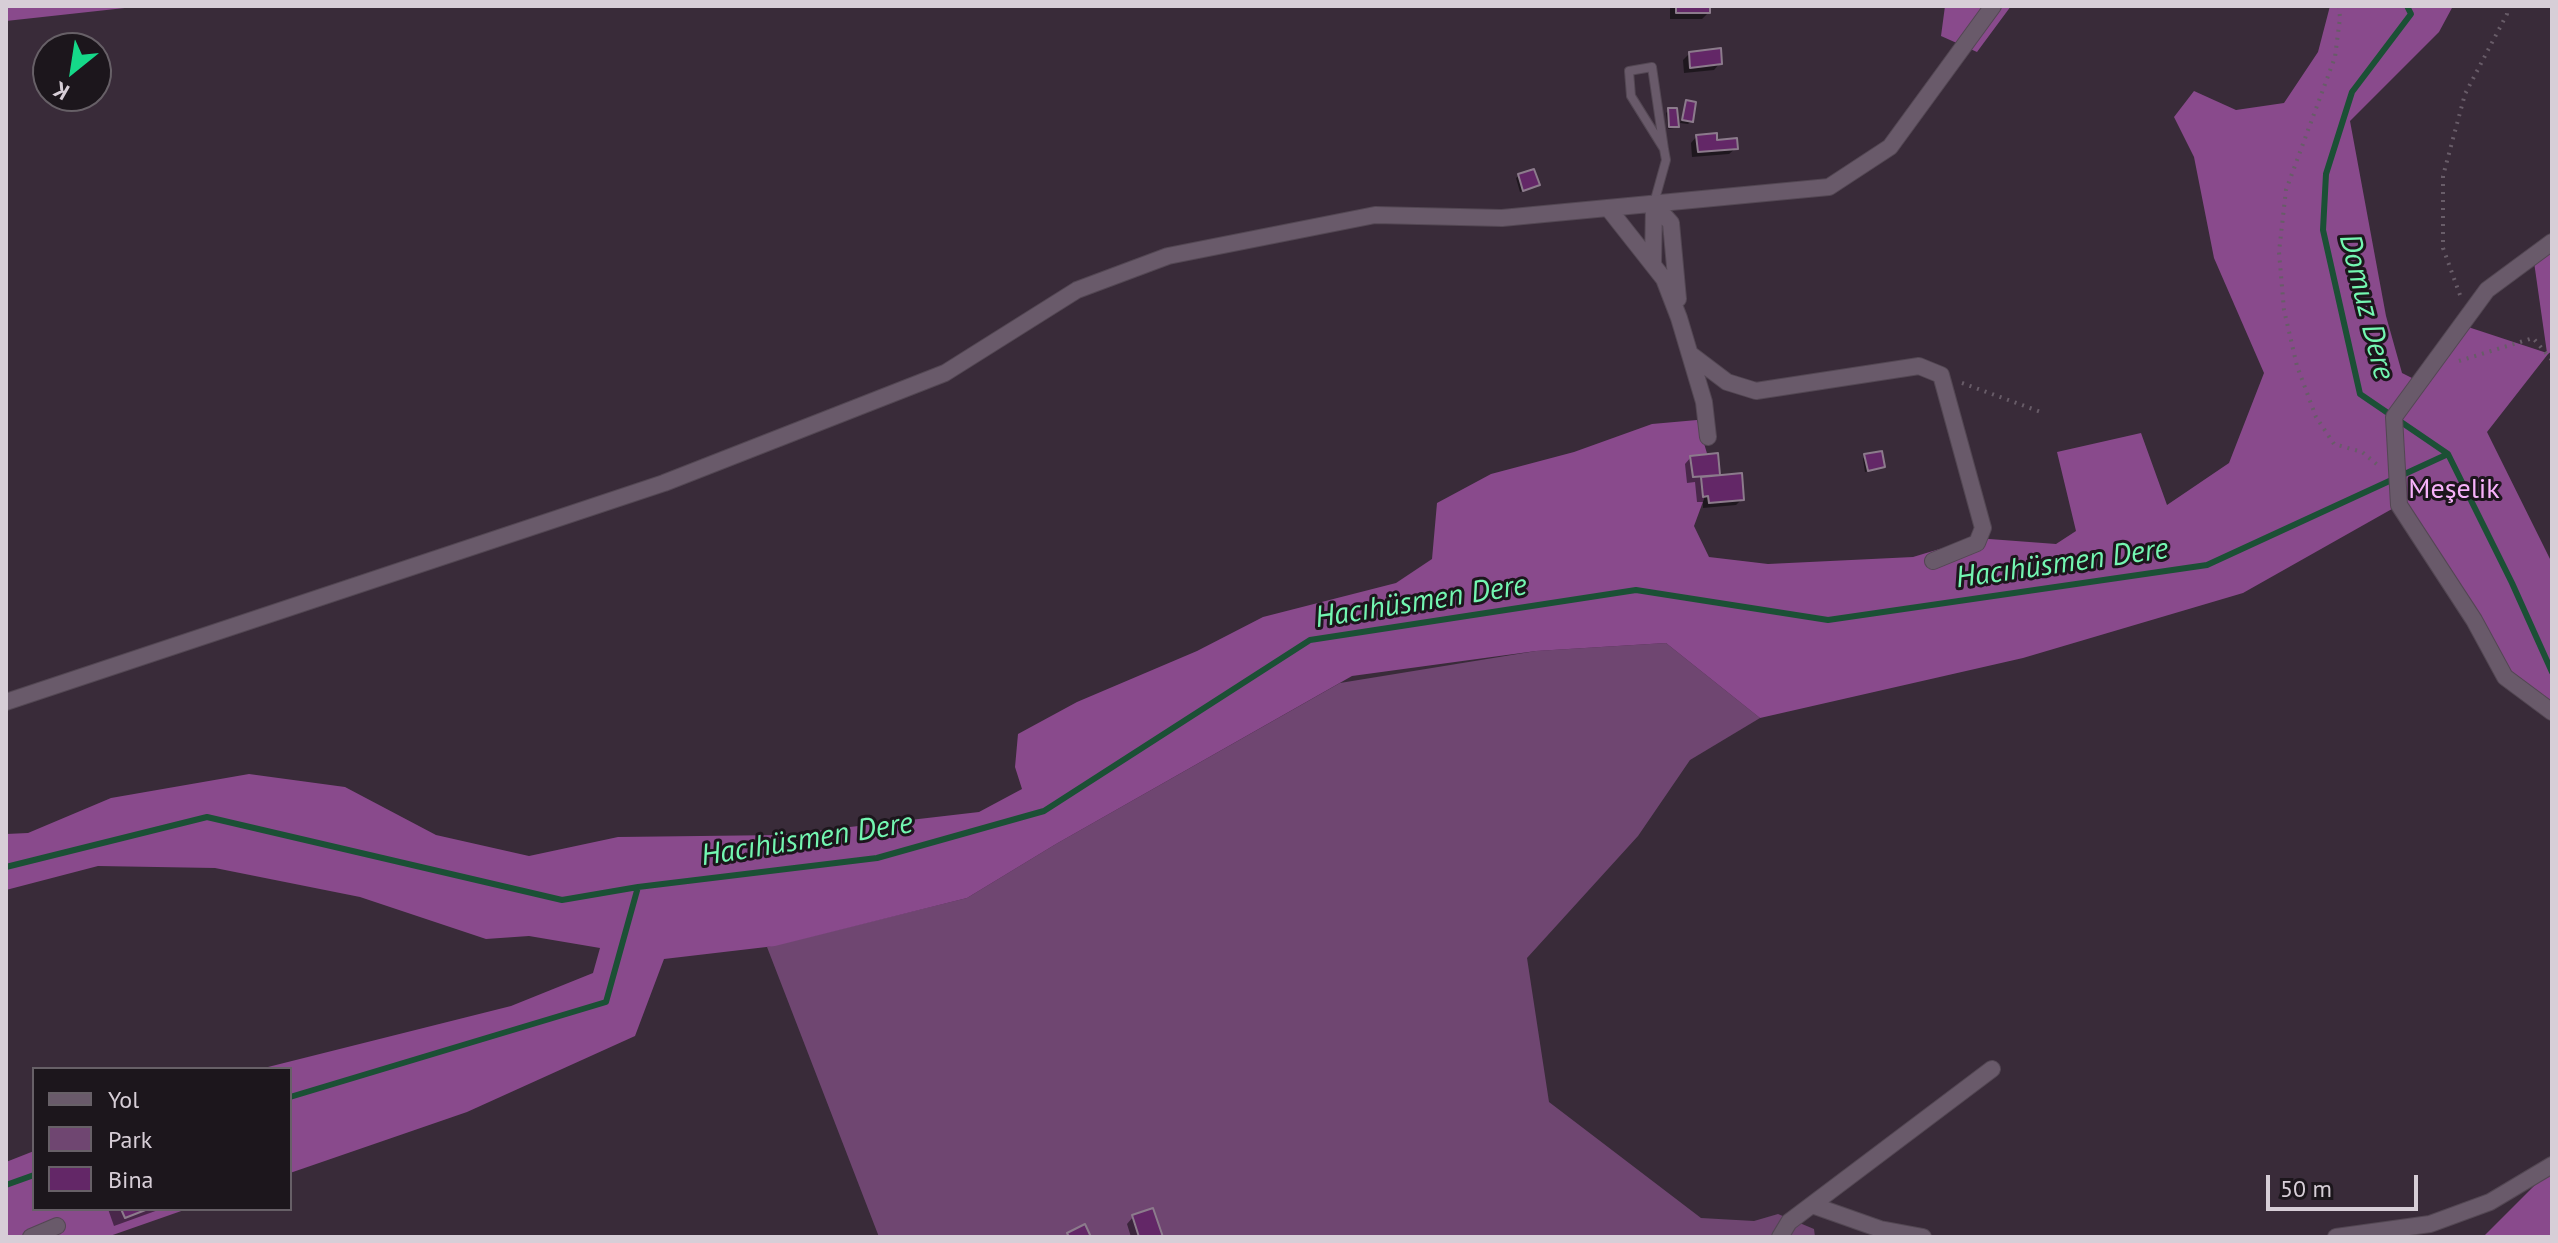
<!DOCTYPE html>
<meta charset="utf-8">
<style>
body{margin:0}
#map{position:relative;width:2558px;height:1243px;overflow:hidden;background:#392b39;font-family:"PT Sans",sans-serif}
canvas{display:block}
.frame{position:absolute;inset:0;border:8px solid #d7ced7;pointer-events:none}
.legend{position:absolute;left:32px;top:1067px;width:260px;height:144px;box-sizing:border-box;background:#1c161c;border:2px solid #676067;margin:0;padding:10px 14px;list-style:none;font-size:24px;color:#d7ced7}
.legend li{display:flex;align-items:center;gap:16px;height:40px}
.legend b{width:40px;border:2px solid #676067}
.north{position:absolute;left:32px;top:32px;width:80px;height:80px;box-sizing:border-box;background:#1c161c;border:2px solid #676067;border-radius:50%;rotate:210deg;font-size:22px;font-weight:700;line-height:32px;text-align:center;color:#d7ced7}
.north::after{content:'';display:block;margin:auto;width:28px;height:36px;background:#15d989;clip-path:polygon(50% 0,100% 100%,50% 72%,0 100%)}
.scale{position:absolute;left:2266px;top:1175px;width:152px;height:36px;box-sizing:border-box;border:4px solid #d7ced7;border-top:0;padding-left:10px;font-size:24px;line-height:28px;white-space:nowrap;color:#d7ced7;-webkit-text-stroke:6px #1c161c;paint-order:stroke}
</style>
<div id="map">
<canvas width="2558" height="1243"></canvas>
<div class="frame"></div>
<ul class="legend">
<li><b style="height:10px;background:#695a6a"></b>Yol</li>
<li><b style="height:22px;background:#6f4671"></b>Park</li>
<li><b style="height:22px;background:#632767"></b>Bina</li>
</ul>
<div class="north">K</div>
<div class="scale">50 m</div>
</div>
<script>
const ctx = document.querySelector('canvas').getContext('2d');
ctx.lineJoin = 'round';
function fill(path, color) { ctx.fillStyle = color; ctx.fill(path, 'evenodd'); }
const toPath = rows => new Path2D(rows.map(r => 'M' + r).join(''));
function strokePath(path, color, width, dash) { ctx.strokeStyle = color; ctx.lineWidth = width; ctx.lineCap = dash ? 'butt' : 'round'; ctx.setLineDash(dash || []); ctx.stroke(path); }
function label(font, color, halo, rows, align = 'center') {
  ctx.font = font + ' "PT Sans",sans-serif'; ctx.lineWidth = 6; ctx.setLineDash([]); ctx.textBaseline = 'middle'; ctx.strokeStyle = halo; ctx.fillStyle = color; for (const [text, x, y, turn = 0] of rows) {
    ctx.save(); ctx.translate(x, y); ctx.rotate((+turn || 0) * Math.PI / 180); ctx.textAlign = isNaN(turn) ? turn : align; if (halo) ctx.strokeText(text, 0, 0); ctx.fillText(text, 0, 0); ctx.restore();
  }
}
fill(toPath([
 [1666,643,1760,718,1690,760,1638,836,1527,958,1549,1102,1701,1218,1754,1221,1778,1214,1814,1229,1815,1237,879,1237,767,947,967,898,1056,844,1340,683,1536,651]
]), '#6f4671');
fill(toPath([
 [6,6,143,6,6,21],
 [1945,6,2011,6,1977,52,1941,36],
 [2330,6,2453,6,2439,32,2350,121,2386,316,2402,373,2420,382,2462,325,2547,353,2532,248,2552,242,2552,351,2548,354,2487,432,2552,563,2552,712,2505,677,2399,505,2243,593,2023,658,1760,718,1666,643,1536,651,1352,676,1056,844,967,898,775,946,664,959,635,1036,467,1112,290,1173,290,1069,260,1069,511,1006,593,973,600,948,529,936,486,939,360,897,215,868,98,866,6,890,6,834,28,833,111,798,249,774,345,787,436,835,529,856,618,837,781,835,979,812,1022,789,1015,767,1018,734,1077,702,1197,651,1263,617,1396,583,1432,559,1437,503,1491,474,1574,452,1652,424,1697,420,1709,460,1704,499,1694,526,1709,557,1768,564,1913,557,1976,538,2056,544,2076,531,2057,452,2141,433,2167,505,2229,463,2264,373,2214,258,2194,157,2174,117,2194,91,2236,110,2284,103,2318,52],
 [34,1151,34,1209,187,1209,107,1237,6,1237,6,1162],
 [2552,1168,2552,1237,2483,1237]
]), '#894a8c');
fill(toPath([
 [1670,6,1708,6,1708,13,1702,19,1670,19],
 [1689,54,1720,63,1714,70,1684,73,1683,60],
 [1686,103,1691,121,1688,124,1680,123],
 [1669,110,1677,126,1674,128,1668,129,1666,113],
 [1697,136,1716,142,1736,148,1729,154,1692,157,1691,143],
 [1519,176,1538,185,1520,192,1516,178],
 [1716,455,1718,477,1742,499,1736,505,1703,508,1703,502,1697,502,1695,482,1687,483,1685,464,1691,457],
 [1865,456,1883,467,1865,472,1863,459],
 [108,1209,161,1209,114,1226],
 [1133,1217,1160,1237,1131,1237,1127,1224]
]), '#0007');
strokePath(toPath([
 [2407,6,2411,14,2352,92,2326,174,2323,230,2360,394,2448,454,2512,583,2552,672],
 [6,867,207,817,562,900,638,887],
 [290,1097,606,1002,638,887,877,858,1044,811,1310,640,1636,590,1828,620,2207,565,2448,454],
 [6,1185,34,1175]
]), '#1b5035', 6);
const building = toPath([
 [1676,6,1710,6,1710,13,1676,13,1676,6],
 [1721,48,1722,64,1690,68,1689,52,1721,48],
 [1686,100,1696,102,1693,122,1682,120,1686,100],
 [1668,108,1677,108,1679,127,1669,127,1668,108],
 [1717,133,1717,140,1737,138,1738,149,1698,152,1696,135,1717,133],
 [1534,169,1540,185,1523,191,1518,174,1534,169],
 [1882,451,1885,467,1868,471,1864,454,1882,451],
 [1718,453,1720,475,1693,477,1690,456,1718,453],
 [1742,473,1744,500,1709,503,1708,496,1703,497,1701,477,1742,473],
 [1153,1208,1163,1237,1139,1237,1132,1215,1153,1208],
 [121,1209,148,1209,125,1218,121,1209],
 [1085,1224,1091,1237,1069,1237,1067,1233,1085,1224]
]);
fill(building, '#632767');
strokePath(building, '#8c7b8c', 2);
const service = toPath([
 [1654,203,1666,160,1664,149,1652,67,1629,71,1631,96,1664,149]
]);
const minor = toPath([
 [1654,204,1671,223,1678,299],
 [1608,208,1664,279,1679,318,1704,402,1708,437],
 [2552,242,2487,290,2394,417,2399,505,2474,620,2505,677,2552,712],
 [1653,265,1654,204],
 [1690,354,1727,382,1756,391,1919,366,1941,375,1983,528,1977,543,1933,561],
 [6,702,664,483,945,373,1077,290,1168,256,1375,215,1502,218,1829,187,1890,147,1993,6],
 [1812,1205,1880,1229,1923,1237],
 [31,1237,57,1226],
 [1780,1237,1789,1222,1992,1069],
 [2336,1237,2430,1224,2490,1202,2552,1165]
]);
strokePath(service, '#534753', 10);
strokePath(minor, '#534753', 18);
strokePath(toPath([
 [2339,6,2340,18,2335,57,2286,190,2279,252,2284,310,2297,366,2316,417,2334,444,2362,452,2379,466],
 [2460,295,2443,248,2443,176,2465,94,2507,14,2508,6],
 [2459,361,2533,338,2552,360],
 [1962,383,2041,412]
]), '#685c68', 4, [2, 6]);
strokePath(service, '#695a6a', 8);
strokePath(minor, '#695a6a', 16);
label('28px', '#f7b2fa', '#1c161c', [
 ["Meşelik",2454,490]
]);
label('italic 30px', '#73f6b1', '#1c161c', [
 ["Domuz Dere",2366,307,76],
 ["Hacıhüsmen Dere",2062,564,-8],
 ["Hacıhüsmen Dere",1421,602,-9],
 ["Hacıhüsmen Dere",807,840,-9]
]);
</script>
